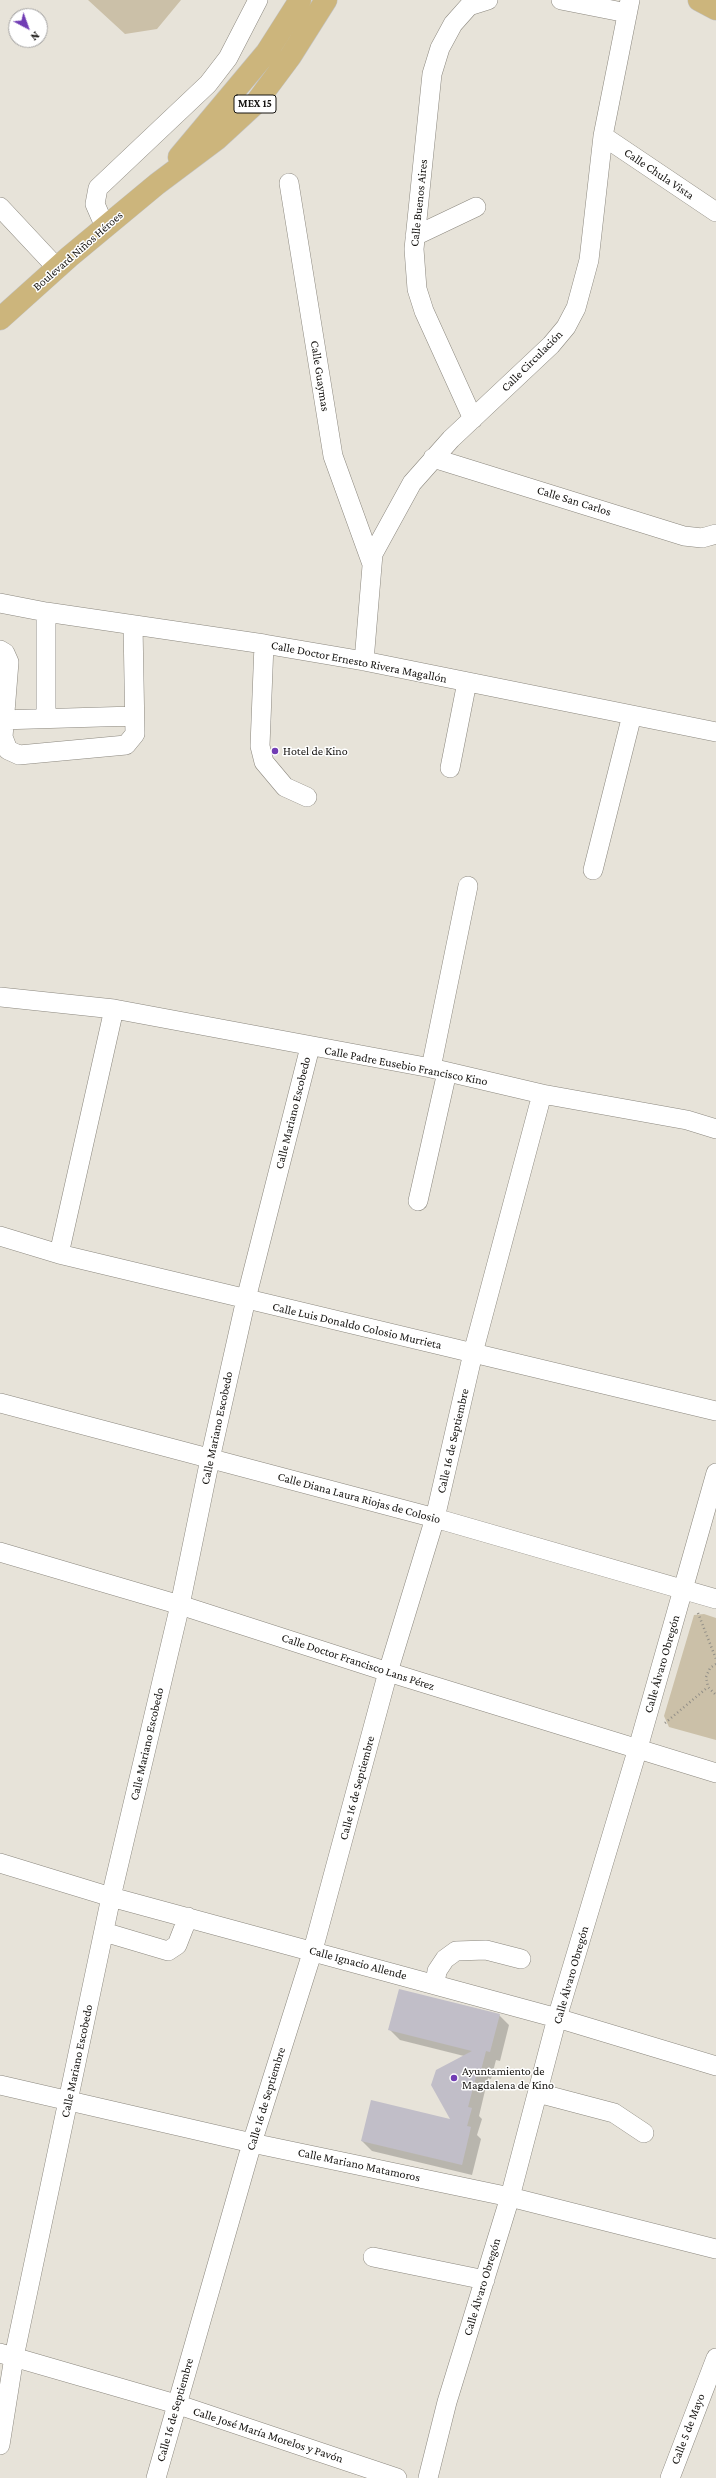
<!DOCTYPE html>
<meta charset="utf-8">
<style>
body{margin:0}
#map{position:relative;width:716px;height:2478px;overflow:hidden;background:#e7e3d9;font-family:"Crimson Pro",serif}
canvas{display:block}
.north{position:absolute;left:8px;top:8px;width:40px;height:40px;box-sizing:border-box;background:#fff;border:1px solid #a2a1a0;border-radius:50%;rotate:139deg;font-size:11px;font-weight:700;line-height:16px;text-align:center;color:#161411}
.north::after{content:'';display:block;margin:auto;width:14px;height:18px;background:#713db4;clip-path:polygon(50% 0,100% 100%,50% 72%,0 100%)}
</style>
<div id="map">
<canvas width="716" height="2478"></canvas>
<div class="north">N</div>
</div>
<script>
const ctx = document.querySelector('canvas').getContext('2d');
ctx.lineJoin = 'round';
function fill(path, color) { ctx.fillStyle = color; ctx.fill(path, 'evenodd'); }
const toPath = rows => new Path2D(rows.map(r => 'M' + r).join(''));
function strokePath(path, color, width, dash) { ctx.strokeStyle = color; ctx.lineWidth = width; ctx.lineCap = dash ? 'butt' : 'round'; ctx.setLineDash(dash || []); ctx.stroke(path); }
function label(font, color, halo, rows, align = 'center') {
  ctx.font = font + ' "Crimson Pro",serif'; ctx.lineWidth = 3; ctx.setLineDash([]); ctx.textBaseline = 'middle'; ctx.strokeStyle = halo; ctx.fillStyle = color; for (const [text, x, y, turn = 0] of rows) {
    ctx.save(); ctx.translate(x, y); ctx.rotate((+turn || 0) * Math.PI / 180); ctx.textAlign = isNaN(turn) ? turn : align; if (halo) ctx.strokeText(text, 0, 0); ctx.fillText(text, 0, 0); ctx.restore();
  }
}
fill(toPath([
 [88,0,181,0,157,29,125,34],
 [704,1614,716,1618,716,1740,669,1727,664,1716,694,1615]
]), '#cbc0a8');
fill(toPath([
 [499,2015,509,2025,500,2061,496,2060,491,2079,488,2078,479,2116,482,2119,477,2135,481,2139,472,2175,372,2151,362,2141,452,2120,464,2056,400,2040,390,2030]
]), '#0003');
fill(toPath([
 [399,1989,500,2014,490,2052,486,2051,481,2070,478,2069,468,2107,472,2108,467,2126,471,2127,462,2165,361,2141,371,2100,450,2119,431,2085,436,2070,472,2051,388,2030]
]), '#c1bec8');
const minor = toPath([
 [561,0,627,13],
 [603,136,716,212],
 [289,183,333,456,372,564],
 [0,207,57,268],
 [105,227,95,204,98,188,208,84,228,58,258,0],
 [415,236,476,207],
 [473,419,424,311,417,289,414,249,432,74,440,48,453,24,469,6,488,0],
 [433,458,684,536,702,538,716,534],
 [0,603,46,612,264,644,364,661,716,732],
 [46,612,46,717],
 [264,644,260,746,264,762,285,787,307,797],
 [0,650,5,653,9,662,3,737,8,750,19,755,126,745,135,734,133,625],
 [364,661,373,554,412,483,451,439,551,345,566,327,576,308,589,260,603,136,630,0],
 [0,720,134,716],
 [450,768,467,682],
 [593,870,632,715],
 [0,997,114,1009,431,1068,542,1094,687,1120,716,1129],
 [431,1068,468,886],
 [418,1201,447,1072],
 [0,1236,59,1254,716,1411],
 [59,1254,114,1009],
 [0,1403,435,1518,716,1599],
 [0,1552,180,1605,388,1672,716,1773],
 [0,1863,111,1897,557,2018,716,2066],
 [104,1932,168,1951,177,1945,188,1917],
 [435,1984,437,1971,445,1959,456,1951,486,1950,521,1959],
 [0,2085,252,2143,510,2197,716,2249],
 [538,2093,614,2113,644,2133],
 [373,2257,485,2280],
 [0,2353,176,2404,397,2478],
 [0,2445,14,2357,111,1897,180,1605,210,1459,246,1299,310,1047],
 [156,2478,252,2143,313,1950,388,1672,435,1518,473,1353,542,1094],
 [428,2478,447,2402,510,2197,557,2018,638,1748,716,1473],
 [670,2478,716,2358]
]);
const major = toPath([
 [699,0,716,9],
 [179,157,267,52,300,0],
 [0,319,69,257,157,184,217,139,255,104,290,57,326,0]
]);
strokePath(minor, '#8b877e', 20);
strokePath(major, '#c2c2c1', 23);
strokePath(toPath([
 [698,1613,716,1659],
 [716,1664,710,1668,706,1677,708,1687,716,1695],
 [665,1723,708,1687]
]), '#918e87', 2.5, [1, 3]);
strokePath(minor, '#fff', 19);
strokePath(major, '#ccb57c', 22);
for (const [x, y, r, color] of [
 [275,751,4,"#713db4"],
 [454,2078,4,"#713db4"]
]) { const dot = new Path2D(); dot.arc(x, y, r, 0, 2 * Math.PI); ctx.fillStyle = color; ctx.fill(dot); strokePath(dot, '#fff', 1.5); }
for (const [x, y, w] of [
 [255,104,42]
]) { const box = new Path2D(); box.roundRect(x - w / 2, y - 9, w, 18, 3); ctx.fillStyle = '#fff'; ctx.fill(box); strokePath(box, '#161411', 1); }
label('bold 11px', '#161411', null, [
 ["MEX 15",255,104]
]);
label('12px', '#161411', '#fff', [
 ["Calle Chula Vista",659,174,34],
 ["Calle Buenos Aires",419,203,-84],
 ["Boulevard Niños Héroes",78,251,-41],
 ["Calle Circulación",532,361,-45],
 ["Calle Guaymas",320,376,81],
 ["Calle San Carlos",574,501,17],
 ["Calle Doctor Ernesto Rivera Magallón",359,662,11],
 ["Calle Padre Eusebio Francisco Kino",406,1066,11],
 ["Calle Mariano Escobedo",293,1113,-76],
 ["Calle Luis Donaldo Colosio Murrieta",357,1326,13],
 ["Calle Mariano Escobedo",217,1428,-78],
 ["Calle 16 de Septiembre",453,1441,-77],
 ["Calle Diana Laura Riojas de Colosio",359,1498,15],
 ["Calle Doctor Francisco Lans Pérez",358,1662,18],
 ["Calle Álvaro Obregón",662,1664,-74],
 ["Calle Mariano Escobedo",147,1744,-77],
 ["Calle 16 de Septiembre",357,1788,-75],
 ["Calle Ignacio Allende",358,1963,15],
 ["Calle Álvaro Obregón",571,1975,-74],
 ["Calle Mariano Escobedo",77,2061,-78],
 ["Calle 16 de Septiembre",266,2099,-73],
 ["Calle Mariano Matamoros",359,2165,12],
 ["Calle Álvaro Obregón",482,2287,-73],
 ["Calle 16 de Septiembre",175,2410,-74],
 ["Calle 5 de Mayo",688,2429,-69],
 ["Calle José María Morelos y Pavón",268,2435,18]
]);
label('12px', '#161411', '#fff', [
 ["Hotel de Kino",283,751],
 ["Ayuntamiento de",462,2071],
 ["Magdalena de Kino",462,2085]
], 'left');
</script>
